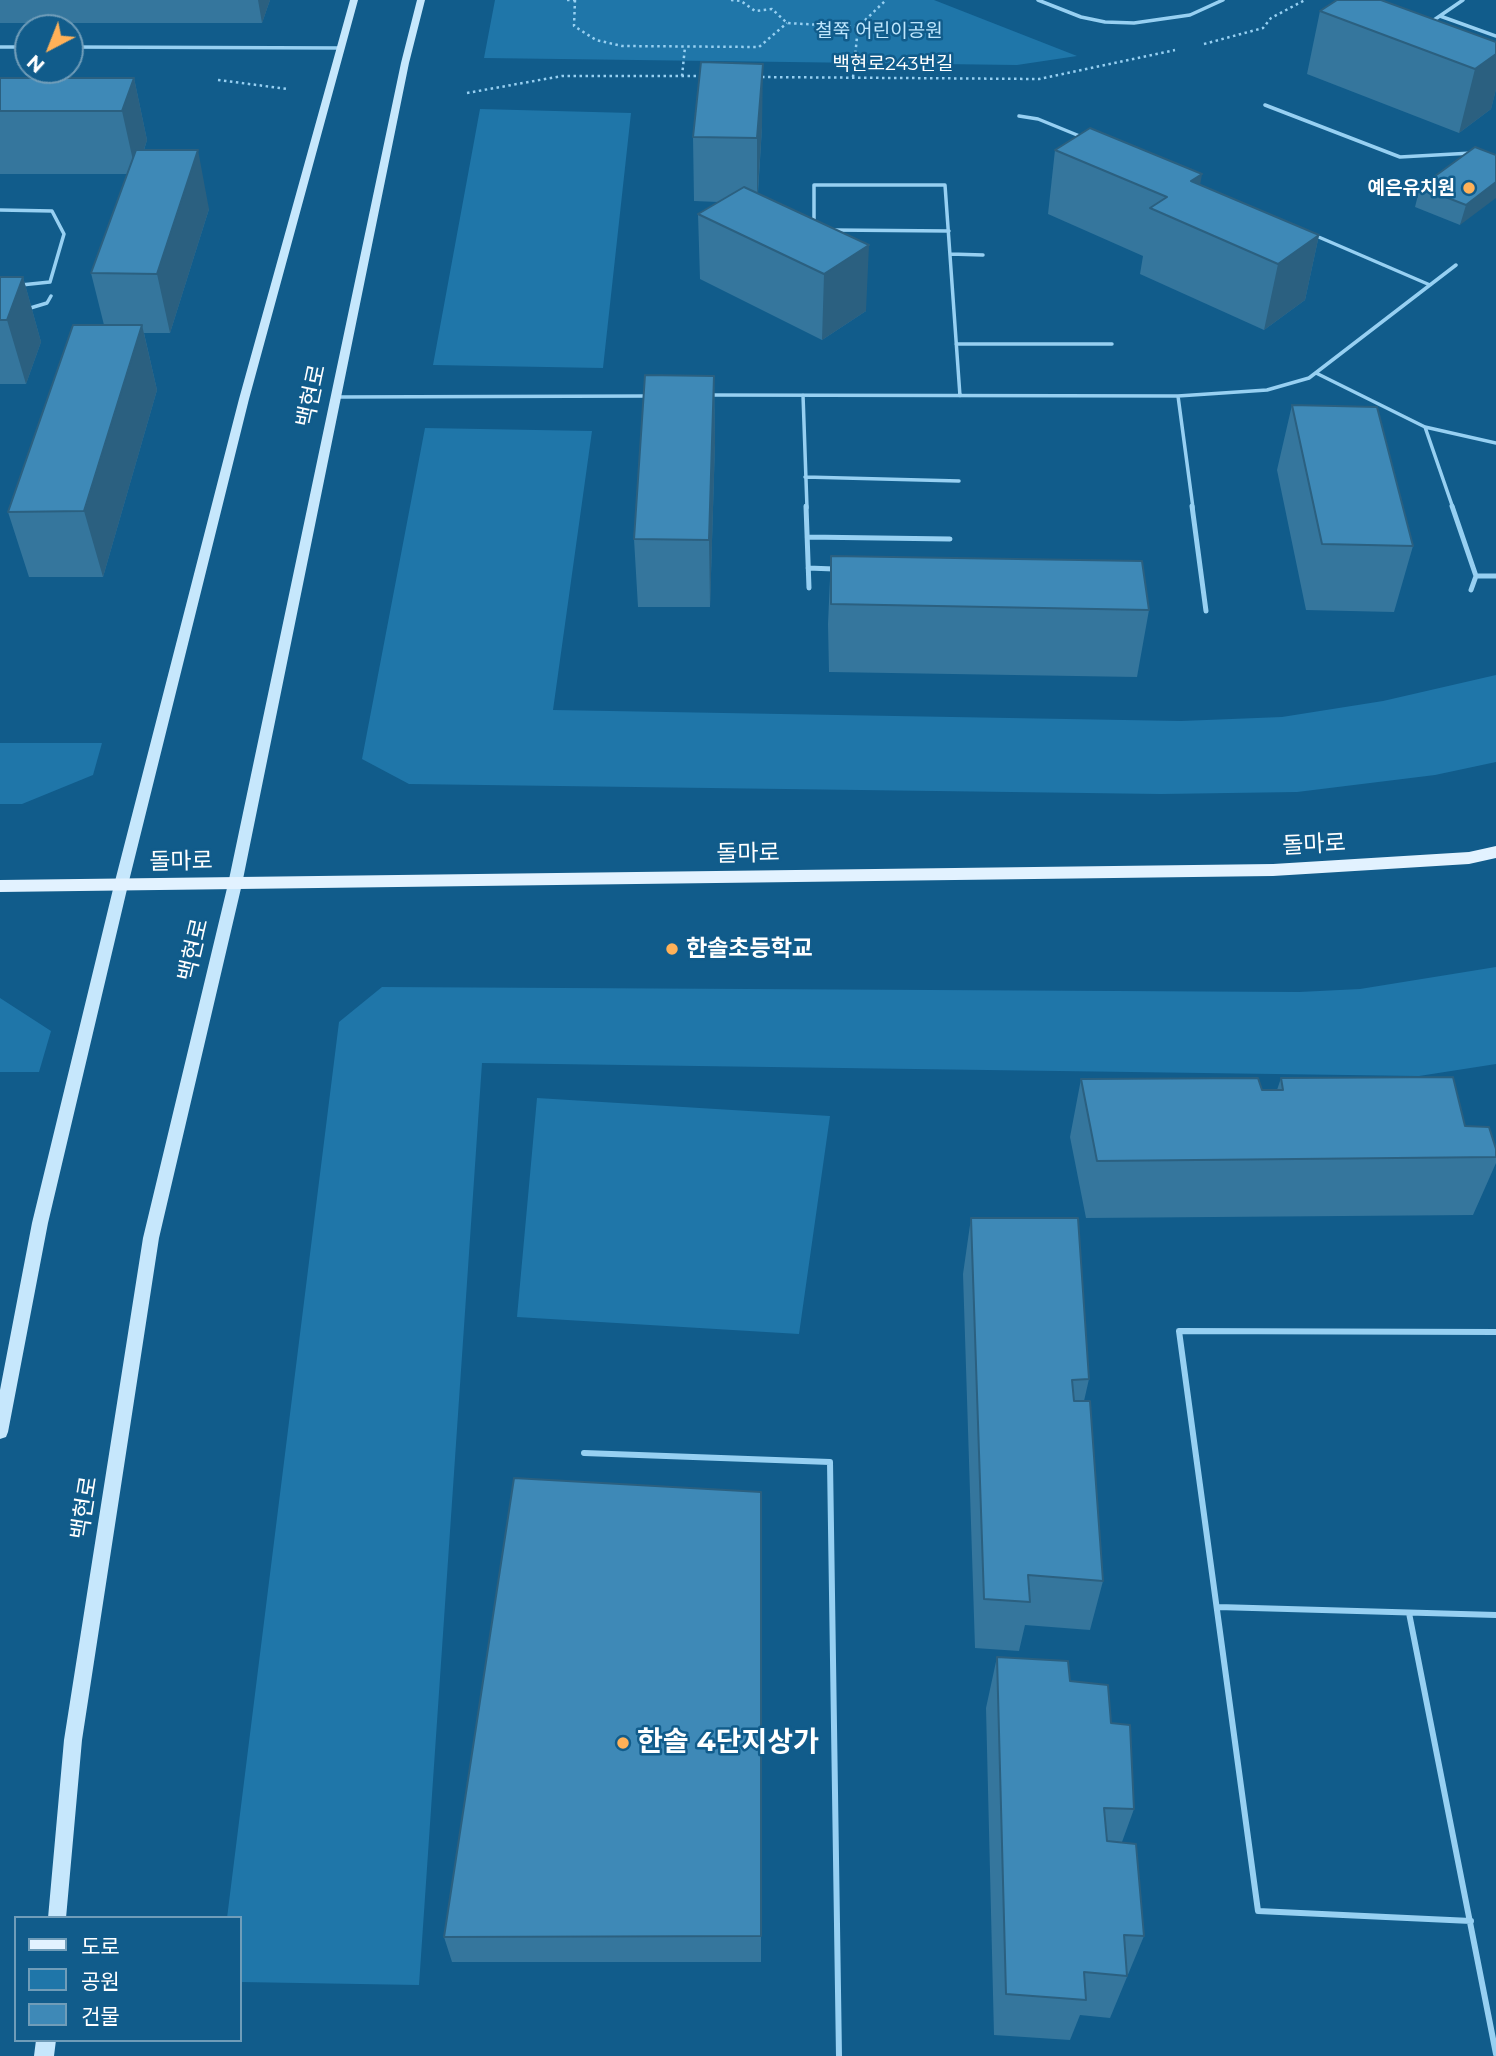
<!DOCTYPE html>
<meta charset="utf-8">
<style>
body{margin:0}
#map{position:relative;width:1496px;height:2056px;overflow:hidden;background:#115c8b;font-family:Montserrat,"Noto Sans KR",sans-serif}
canvas{display:block}
.legend{position:absolute;left:14px;top:1916px;width:228px;height:126px;box-sizing:border-box;background:#115c8b;border:2px solid #709db9;margin:0;padding:9px 12px;list-style:none;font-size:21px;color:#fff}
.legend li{display:flex;align-items:center;gap:14px;height:35px}
.legend b{width:35px;border:2px solid #709db9}
.north{position:absolute;left:14px;top:14px;width:70px;height:70px;box-sizing:border-box;background:#115c8b;border:2px solid #709db9;border-radius:50%;rotate:222deg;font-size:19px;font-weight:700;line-height:28px;text-align:center;color:#fff}
.north::after{content:'';display:block;margin:auto;width:24px;height:32px;background:#ffb158;clip-path:polygon(50% 0,100% 100%,50% 72%,0 100%)}
</style>
<div id="map">
<canvas width="1496" height="2056"></canvas>
<ul class="legend">
<li><b style="height:9px;background:#e2f2ff"></b>도로</li>
<li><b style="height:19px;background:#1f76a9"></b>공원</li>
<li><b style="height:19px;background:#3e89b7"></b>건물</li>
</ul>
<div class="north">N</div>
</div>
<script>
const ctx = document.querySelector('canvas').getContext('2d');
ctx.lineJoin = 'round';
function fill(path, color) { ctx.fillStyle = color; ctx.fill(path, 'evenodd'); }
const toPath = rows => new Path2D(rows.map(r => 'M' + r).join(''));
function strokePath(path, color, width, dash) { ctx.strokeStyle = color; ctx.lineWidth = width; ctx.lineCap = dash ? 'butt' : 'round'; ctx.setLineDash(dash || []); ctx.stroke(path); }
function label(font, color, halo, rows, align = 'center') {
  ctx.font = font + ' Montserrat,"Noto Sans KR",sans-serif'; ctx.lineWidth = 5; ctx.setLineDash([]); ctx.textBaseline = 'middle'; ctx.strokeStyle = halo; ctx.fillStyle = color; for (const [text, x, y, turn = 0] of rows) {
    ctx.save(); ctx.translate(x, y); ctx.rotate((+turn || 0) * Math.PI / 180); ctx.textAlign = isNaN(turn) ? turn : align; if (halo) ctx.strokeText(text, 0, 0); ctx.fillText(text, 0, 0); ctx.restore();
  }
}
fill(toPath([
 [495,0,934,0,1077,56,1017,65,484,58],
 [480,109,631,113,603,368,433,365],
 [425,428,592,431,553,710,1181,721,1282,717,1383,701,1496,675,1496,762,1435,775,1297,792,1161,794,409,784,362,759],
 [0,743,102,743,93,775,22,804,0,804],
 [1496,967,1496,1064,1419,1076,482,1063,419,1985,240,1982,240,1918,227,1918,339,1022,382,987,1299,992,1360,989],
 [0,998,51,1031,39,1072,0,1072],
 [537,1098,830,1116,799,1334,517,1317]
]), '#1f76a9');
strokePath(toPath([
 [567,0,575,0],
 [575,0,574,26,596,40,622,46,759,47,787,23],
 [731,0,741,1,755,11,772,9,787,23,858,27],
 [1204,44,1263,28,1271,18,1305,0],
 [682,76,685,47],
 [756,77,1039,79,1175,50],
 [853,77,858,27,886,0],
 [218,80,288,89],
 [467,93,562,76,706,76]
]), '#97d0f2', 2.5, [2.5, 3.5]);
strokePath(toPath([
 [1038,0,1081,17,1105,22,1134,23,1190,15,1223,0],
 [1440,16,1496,36],
 [1431,22,1463,0],
 [0,47,28,47],
 [70,47,342,48],
 [1265,105,1400,157,1472,153],
 [1019,116,1038,119,1082,137],
 [0,210,52,211,64,234,50,282,21,285],
 [814,224,814,185,945,185,960,396],
 [832,230,949,231],
 [1314,235,1430,285],
 [950,254,983,255],
 [27,309,47,303,51,296],
 [956,344,1112,344],
 [1316,373,1425,427,1496,443],
 [708,395,1178,396,1267,390,1309,378,1456,265],
 [803,395,807,508],
 [1178,396,1193,508],
 [337,397,649,396],
 [1425,427,1453,508],
 [805,477,959,481]
]), '#97d0f2', 3.5);
strokePath(toPath([
 [806,506,809,588],
 [1192,506,1206,611],
 [1452,506,1476,576,1496,576],
 [807,537,950,539],
 [808,568,834,569],
 [1471,590,1476,576]
]), '#97d0f2', 5);
strokePath(toPath([
 [584,1453,830,1462,839,2056],
 [1218,1607,1496,1615],
 [1409,1613,1496,2054],
 [1471,1921,1258,1911,1179,1331,1496,1332]
]), '#97d0f2', 6);
fill(toPath([
 [350,0,358,0,249,399,128,885,48,1223,8,1432,6,1437,0,1439,0,1390,32,1223,114,885,239,399,350,0],
 [417,0,425,0,409,63,242,884,159,1238,82,1740,66,1918,48,1918,64,1740,143,1238,228,884,401,63,417,0],
 [36,2040,56,2040,54,2056,34,2056,36,2040]
]), '#c6e7fc');
fill(toPath([
 [1496,846,1496,858,1469,864,1273,876,0,892,0,880,1273,864,1469,852,1496,846]
]), '#e2f2ff');
fill(toPath([
 [0,0,270,0,262,23,0,23],
 [1320,11,1496,42,1496,89,1491,109,1459,133,1307,74],
 [0,78,134,78,147,140,144,150,209,209,170,333,144,333,157,390,103,577,29,577,8,512,104,325,91,273,127,174,0,174],
 [762,127,758,193,866,311,822,340,700,279,698,214,718,202,694,201,693,137],
 [1055,150,1200,185,1319,235,1305,300,1264,330,1140,274,1143,256,1048,214],
 [1496,155,1460,225,1415,207,1420,187],
 [0,277,23,277,41,342,26,384,0,384],
 [714,376,715,443,710,607,638,607,634,539],
 [1292,405,1413,546,1394,612,1306,610,1277,470],
 [831,556,1149,610,1137,677,829,672,828,624],
 [1281,1078,1465,1126,1496,1149,1496,1163,1473,1215,1086,1218,1070,1137,1081,1079,1277,1090],
 [971,1218,1089,1379,1084,1401,1103,1581,1090,1630,1025,1625,1019,1651,975,1648,963,1274],
 [761,1492,761,1962,452,1962,444,1937],
 [997,1657,1070,1681,1134,1809,1122,1842,1144,1936,1110,2018,1080,2015,1070,2040,994,2035,986,1708]
]), '#35769d');
fill(toPath([
 [258,0,270,0,262,23],
 [1496,54,1496,89,1491,109,1459,133,1475,69],
 [763,64,762,127,757,203,757,138],
 [134,78,147,140,136,174,122,111],
 [198,150,209,209,170,333,157,274],
 [1202,174,1193,227,1191,181],
 [1496,182,1496,198,1460,225,1466,205],
 [1319,235,1305,300,1264,330,1278,264],
 [869,245,866,311,822,340,824,274],
 [23,277,41,342,26,384,7,320],
 [142,325,157,390,103,577,84,511],
 [714,376,715,443,710,607,709,540]
]), '#2b6080');
const building = toPath([
 [1337,0,1381,0,1496,42,1496,54,1475,69,1320,11,1337,0],
 [701,62,763,64,757,138,693,137,701,62],
 [0,78,134,78,122,111,0,111,0,78],
 [1090,128,1202,174,1191,181,1319,235,1278,264,1150,208,1167,197,1055,150,1090,128],
 [1475,147,1496,155,1496,182,1466,205,1420,187,1475,147],
 [136,150,198,150,157,274,91,273,136,150],
 [744,187,869,245,824,274,698,214,744,187],
 [0,277,23,277,7,320,0,320,0,277],
 [73,325,142,325,84,511,8,512,73,325],
 [645,375,714,376,709,540,634,539,645,375],
 [1292,405,1377,407,1413,546,1322,544,1292,405],
 [831,556,1142,561,1149,610,831,604,831,556],
 [1453,1077,1465,1126,1489,1127,1496,1149,1496,1157,1097,1161,1081,1079,1258,1078,1262,1090,1283,1090,1281,1078,1453,1077],
 [971,1218,1078,1218,1089,1379,1072,1380,1074,1401,1090,1401,1103,1581,1028,1575,1030,1602,984,1599,971,1218],
 [514,1478,761,1492,761,1936,444,1937,514,1478],
 [997,1657,1068,1661,1070,1681,1108,1685,1111,1723,1130,1725,1134,1809,1104,1808,1107,1841,1136,1844,1144,1936,1124,1935,1127,1976,1084,1972,1086,2000,1006,1994,997,1657]
]);
fill(building, '#3e89b7');
strokePath(building, '#2b6080', 2);
for (const [x, y, r, color] of [
 [1469,188,7,"#ffb158"],
 [672,949,7,"#ffb158"],
 [623,1743,7,"#ffb158"]
]) { const dot = new Path2D(); dot.arc(x, y, r, 0, 2 * Math.PI); ctx.fillStyle = color; ctx.fill(dot); strokePath(dot, '#115c8b', 2.5); }
label('19px', '#bee6fd', '#115c8b', [
 ["철쭉 어린이공원",879,31]
]);
label('19px', '#fff', '#115c8b', [
 ["백현로243번길",893,64]
]);
label('bold 19px', '#fff', '#115c8b', [
 ["예은유치원",1455,188]
], 'right');
label('23px', '#fff', '#115c8b', [
 ["백현로",312,396,-78],
 ["돌마로",1314,845,-3],
 ["돌마로",748,854,-1],
 ["돌마로",181,862,-1],
 ["백현로",194,950,-77],
 ["백현로",85,1508,-81]
]);
label('bold 23px', '#fff', '#115c8b', [
 ["한솔초등학교",686,949]
], 'left');
label('bold 28px', '#fff', '#115c8b', [
 ["한솔 4단지상가",637,1743]
], 'left');
</script>
